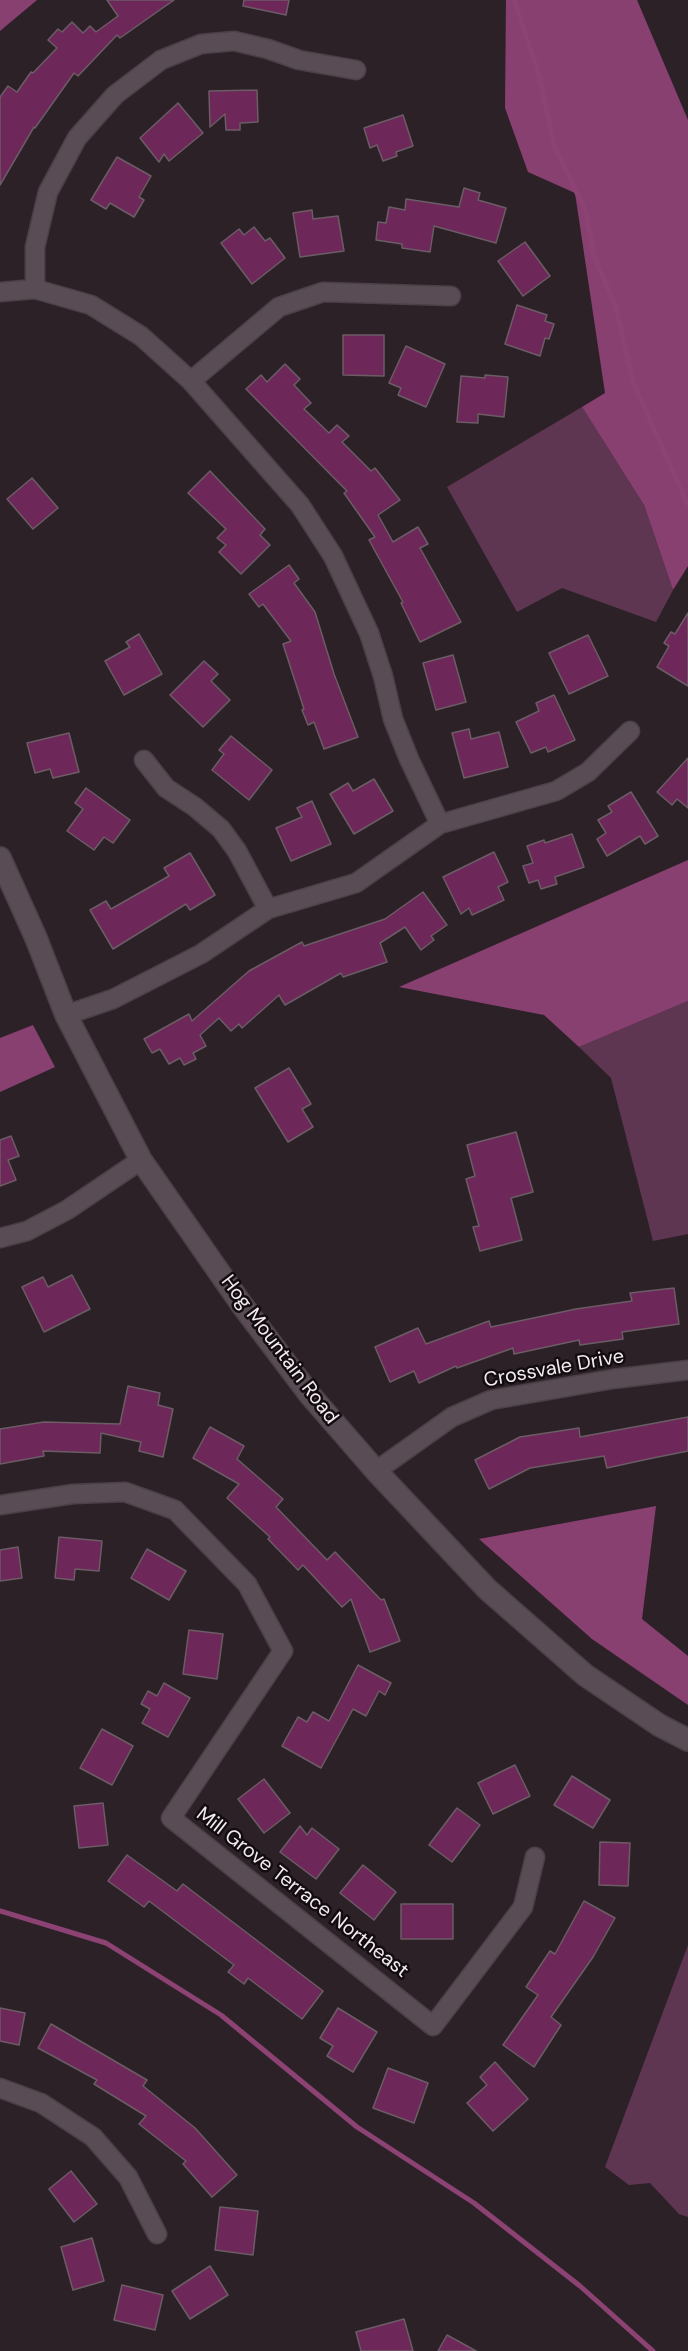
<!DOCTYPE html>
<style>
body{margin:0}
canvas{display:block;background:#2d2128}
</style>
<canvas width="688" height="2351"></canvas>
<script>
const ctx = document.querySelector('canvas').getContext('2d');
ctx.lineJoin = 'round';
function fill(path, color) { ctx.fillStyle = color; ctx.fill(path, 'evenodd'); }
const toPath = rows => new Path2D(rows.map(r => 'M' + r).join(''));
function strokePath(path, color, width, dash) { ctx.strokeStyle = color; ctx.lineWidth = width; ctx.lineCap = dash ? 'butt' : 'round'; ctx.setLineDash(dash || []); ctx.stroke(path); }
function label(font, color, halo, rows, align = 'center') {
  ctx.font = font + ' "DM Sans",sans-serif'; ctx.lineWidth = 5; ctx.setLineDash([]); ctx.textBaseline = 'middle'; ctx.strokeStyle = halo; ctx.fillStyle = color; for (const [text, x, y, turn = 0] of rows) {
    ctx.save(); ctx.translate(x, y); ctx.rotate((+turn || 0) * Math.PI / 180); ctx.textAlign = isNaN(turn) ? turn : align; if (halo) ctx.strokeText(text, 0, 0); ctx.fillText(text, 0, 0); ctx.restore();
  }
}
fill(toPath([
 [582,407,644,505,673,590,656,622,562,588,517,612,447,487],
 [688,1001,688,1234,653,1241,611,1078,579,1047],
 [688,1945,688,2217,679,2214,650,2183,629,2185,605,2167]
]), '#5f3651');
fill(toPath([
 [0,0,37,0,0,31],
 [506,0,637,0,688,120,688,566,673,590,644,505,582,407,605,393,575,193,528,172,505,108],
 [688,860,688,1001,579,1047,544,1015,399,987],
 [33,1025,55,1067,0,1092,0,1038],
 [656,1506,642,1619,688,1656,688,1705,592,1639,479,1539]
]), '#884070');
strokePath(toPath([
 [514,0,539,75,554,145,586,212,594,256,616,308,633,382,688,505],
 [0,1911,106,1943,221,2015,357,2127,474,2203,580,2286,653,2351]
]), '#8c4374', 5);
const building = toPath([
 [107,0,174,0,120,38,117,35,78,76,74,73,35,128,34,127,0,185,0,97,8,86,17,92,31,72,33,73,57,48,48,40,58,29,62,32,72,22,83,33,90,26,96,32,118,16,107,0],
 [244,0,289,0,286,15,243,6,244,0],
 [257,90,258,122,240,123,240,130,226,130,225,114,210,127,209,91,257,90],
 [178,103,203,133,169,161,164,154,159,162,140,138,178,103],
 [403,115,413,146,396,152,397,156,383,161,377,145,370,148,364,128,403,115],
 [117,157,151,176,139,197,144,200,134,217,110,203,106,209,91,200,117,157],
 [464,188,480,193,478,200,506,208,496,243,434,226,430,252,402,248,402,244,376,240,378,222,386,223,389,207,405,210,406,199,459,207,464,188],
 [312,210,313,219,338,216,344,251,300,257,293,213,312,210],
 [254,227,265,241,270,238,285,258,252,284,221,243,239,229,244,235,254,227],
 [525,242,550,276,523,296,498,261,525,242],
 [517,305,547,315,545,321,554,324,549,339,545,338,540,356,505,344,517,305],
 [343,335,384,335,384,376,343,375,343,335],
 [406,346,445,364,426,407,398,395,401,388,389,383,406,346],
 [285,364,300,379,294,385,311,403,304,409,329,433,337,425,349,436,342,442,371,471,375,468,400,500,378,515,393,542,418,527,428,544,420,548,461,622,420,642,401,603,403,602,369,540,375,537,344,493,347,491,246,389,261,375,267,382,285,364],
 [485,375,508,377,504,417,478,414,478,423,457,422,461,376,485,378,485,375],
 [210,471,265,529,260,535,270,545,241,574,219,552,226,545,217,538,226,529,188,493,210,471],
 [32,478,58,508,33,529,7,499,32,478],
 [289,565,299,579,294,583,315,612,334,674,358,737,324,749,314,722,308,725,302,710,304,709,283,644,291,641,263,604,259,607,249,594,289,565],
 [688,613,688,686,657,667,669,646,664,643,671,632,675,634,688,613],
 [139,634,162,674,124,695,105,661,130,647,126,642,139,634],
 [588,635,608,676,569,694,549,653,588,635],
 [453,655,466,702,436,710,423,663,453,655],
 [204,661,218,674,211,681,230,700,203,727,170,695,204,661],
 [554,695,575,740,548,752,546,747,531,753,516,722,539,711,536,703,554,695],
 [469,729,471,739,499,732,508,767,464,778,452,733,469,729],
 [69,733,79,772,53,778,50,769,35,773,27,743,69,733],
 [231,736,272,770,249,800,212,770,224,754,219,750,231,736],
 [688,758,688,808,677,799,672,805,657,792,688,758],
 [374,779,393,811,354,834,330,794,348,783,353,791,374,779],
 [86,788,130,820,113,843,104,837,94,850,67,831,83,809,75,803,86,788],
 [631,792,658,836,645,844,640,836,607,856,597,839,606,833,598,820,612,812,608,806,631,792],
 [312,801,331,844,291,861,276,828,302,817,297,808,312,801],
 [572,834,584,867,555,877,557,884,541,889,538,880,529,883,523,866,533,863,527,846,544,840,545,843,572,834],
 [494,852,508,882,498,887,504,900,472,915,469,908,461,914,443,877,494,852],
 [190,853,215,895,190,910,186,904,113,949,90,910,106,901,111,909,134,896,169,876,164,868,190,853],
 [423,892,447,925,431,936,434,940,421,950,405,927,380,943,387,962,343,977,341,973,285,1005,279,995,242,1028,239,1024,231,1031,219,1018,200,1035,206,1046,193,1053,196,1059,184,1065,180,1058,169,1064,160,1049,152,1053,144,1039,189,1014,192,1021,249,971,302,942,304,946,385,919,423,892],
 [289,1068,311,1104,302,1109,313,1127,288,1142,255,1088,289,1068],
 [516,1132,533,1192,511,1198,522,1240,480,1251,473,1227,479,1226,466,1179,475,1176,467,1145,516,1132],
 [11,1136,19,1156,8,1160,16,1180,0,1186,0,1140,11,1136],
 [72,1275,90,1309,44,1332,22,1287,43,1277,48,1287,72,1275],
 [674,1288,679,1324,622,1332,623,1339,580,1345,579,1340,514,1354,513,1348,457,1368,456,1366,419,1383,414,1371,390,1382,375,1347,418,1328,426,1344,489,1321,491,1327,576,1309,632,1301,630,1293,674,1288],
 [128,1386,160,1393,158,1405,173,1409,163,1457,139,1451,141,1442,101,1433,100,1453,43,1451,44,1456,0,1464,0,1429,44,1422,120,1424,128,1386],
 [688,1417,688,1451,648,1459,607,1468,604,1456,530,1468,489,1489,475,1460,520,1437,579,1428,580,1437,688,1417],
 [210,1427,244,1446,237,1459,283,1499,276,1507,327,1560,335,1552,381,1600,384,1599,400,1641,370,1652,351,1599,342,1607,303,1565,298,1570,268,1539,270,1537,227,1498,239,1484,193,1458,210,1427],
 [59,1537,102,1541,99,1571,75,1569,74,1580,55,1578,59,1537],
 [18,1547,22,1578,0,1581,0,1550,18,1547],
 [147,1549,186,1571,169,1600,131,1578,147,1549],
 [189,1630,223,1634,217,1679,183,1674,189,1630],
 [358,1665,391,1683,385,1695,379,1691,366,1716,353,1709,321,1768,282,1746,298,1717,307,1722,313,1712,329,1721,358,1665],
 [164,1683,190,1698,168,1737,142,1723,150,1709,141,1704,148,1691,157,1696,164,1683],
 [102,1729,133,1746,112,1785,80,1768,102,1729],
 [515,1765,530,1796,493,1814,478,1783,515,1765],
 [572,1776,610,1800,593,1828,554,1805,572,1776],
 [264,1779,290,1813,264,1833,238,1799,264,1779],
 [103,1803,108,1845,79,1848,74,1806,103,1803],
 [457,1808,480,1825,452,1862,429,1845,457,1808],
 [300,1826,307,1835,312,1828,339,1849,316,1879,280,1852,300,1826],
 [600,1842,630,1843,628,1886,599,1885,600,1842],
 [127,1855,177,1891,183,1884,323,1991,302,2019,248,1978,244,1984,228,1972,234,1965,149,1901,144,1907,108,1881,127,1855],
 [363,1865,396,1892,374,1920,340,1893,363,1865],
 [584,1901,615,1918,593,1957,551,2017,561,2025,534,2067,503,2045,538,1995,526,1987,550,1951,555,1954,584,1901],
 [401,1904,453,1904,453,1939,401,1939,401,1904],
 [0,2008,25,2013,19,2045,0,2041,0,2008],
 [338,2008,377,2032,353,2072,327,2056,333,2046,320,2038,338,2008],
 [51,2024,147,2080,143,2086,195,2128,237,2175,212,2197,183,2164,186,2161,139,2124,146,2116,94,2084,97,2080,38,2048,51,2024],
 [495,2062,528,2099,493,2131,467,2103,487,2085,480,2077,495,2062],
 [388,2068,428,2083,414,2123,373,2108,388,2068],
 [71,2171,97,2204,74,2222,49,2189,71,2171],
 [220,2207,258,2211,253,2255,215,2250,220,2207],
 [92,2238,104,2281,73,2290,61,2247,92,2238],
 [210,2266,228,2295,190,2319,172,2291,210,2266],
 [122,2285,163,2295,155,2330,114,2320,122,2285],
 [404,2319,413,2351,361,2351,356,2332,404,2319],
 [447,2335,476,2351,438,2351,447,2335]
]);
fill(building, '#6d2758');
strokePath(building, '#6b5c65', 1.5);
const minor = toPath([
 [35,289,35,247,48,192,77,138,115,95,161,60,201,44,234,41,268,49,299,60,356,70],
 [0,292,35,289,91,305,141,336,191,381],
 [144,760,166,788,195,807,221,829,237,851,268,909],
 [440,824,409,759,393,719,383,676,369,633,333,556,300,505,191,381,279,307,323,292,451,296],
 [66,1015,113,999,201,954,268,909,356,883,440,824,556,791,588,772,630,731],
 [0,1238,27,1231,67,1210,141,1160],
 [376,1471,452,1417,491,1400,613,1379,688,1370],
 [0,1505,73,1494,125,1492,175,1510,247,1584,283,1651,171,1818,433,2026,523,1907,535,1857],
 [0,2088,41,2103,93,2137,128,2177,157,2234]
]);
const tertiary = toPath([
 [0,858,36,938,66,1015,141,1160,242,1305,310,1395,376,1471,487,1589,585,1675,659,1725,688,1740]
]);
strokePath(minor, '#4a4046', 21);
strokePath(tertiary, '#4a4046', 24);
strokePath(minor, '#5a4c55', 18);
strokePath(tertiary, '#5a4c55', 21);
label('20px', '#f3eaef', '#120c10', [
 ["Hog Mountain Road",279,1350,53],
 ["Crossvale Drive",554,1369,-10],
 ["Mill Grove Terrace Northeast",302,1893,38]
]);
</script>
